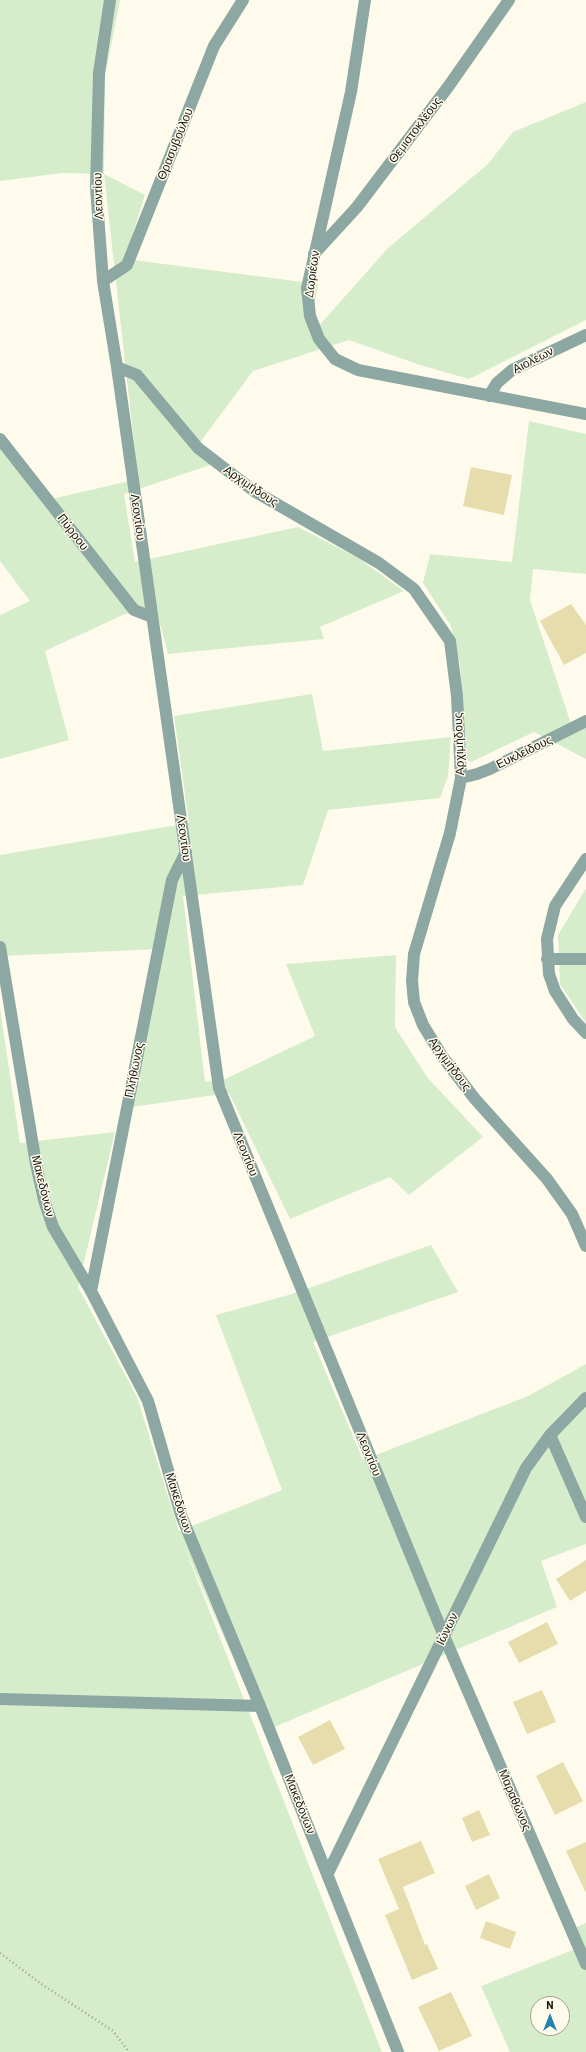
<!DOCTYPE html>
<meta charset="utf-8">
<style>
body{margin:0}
#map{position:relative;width:586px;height:2052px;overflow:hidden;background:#fffbec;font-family:Barlow,sans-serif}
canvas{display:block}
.north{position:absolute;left:530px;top:1996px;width:40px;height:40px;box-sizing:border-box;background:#fffbec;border:1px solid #a39f94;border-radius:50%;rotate:0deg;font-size:11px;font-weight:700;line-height:16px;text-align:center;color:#181611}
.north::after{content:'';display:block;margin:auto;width:14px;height:18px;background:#2880af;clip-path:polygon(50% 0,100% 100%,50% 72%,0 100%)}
</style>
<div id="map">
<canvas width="586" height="2052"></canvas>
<div class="north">N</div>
</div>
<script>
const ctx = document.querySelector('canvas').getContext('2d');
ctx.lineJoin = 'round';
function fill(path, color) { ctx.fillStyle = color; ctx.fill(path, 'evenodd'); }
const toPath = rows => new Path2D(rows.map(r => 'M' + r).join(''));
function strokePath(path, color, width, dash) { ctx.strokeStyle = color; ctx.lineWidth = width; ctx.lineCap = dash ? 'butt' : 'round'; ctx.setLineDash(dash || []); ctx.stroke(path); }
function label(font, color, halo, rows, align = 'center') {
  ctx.font = font + ' Barlow,sans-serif'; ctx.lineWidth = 3; ctx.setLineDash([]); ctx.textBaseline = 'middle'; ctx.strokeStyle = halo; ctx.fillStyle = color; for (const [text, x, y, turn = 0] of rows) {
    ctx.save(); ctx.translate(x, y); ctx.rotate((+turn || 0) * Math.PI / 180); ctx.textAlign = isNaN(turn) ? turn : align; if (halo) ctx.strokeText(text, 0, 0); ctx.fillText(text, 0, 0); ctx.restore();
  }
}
fill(toPath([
 [0,0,120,0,105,76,104,174,145,195,125,259,318,284,314,308,317,328,388,248,488,164,513,132,586,102,586,320,469,379,420,365,349,340,253,371,195,449,213,464,124,494,135,562,298,527,358,558,404,591,320,627,324,639,168,654,156,609,125,614,45,651,69,740,0,759,0,615,30,601,0,561,0,446,43,501,138,479,104,174,62,173,0,181],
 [529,421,586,434,586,574,533,569,530,600,574,733,586,727,586,759,534,732,471,762,464,760,460,664,451,626,423,583,430,554,512,562],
 [312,694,323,751,451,737,448,776,440,798,328,810,303,885,183,896,205,1082,223,1080,315,1036,286,964,396,955,395,1027,427,1077,483,1137,409,1195,390,1177,290,1219,229,1093,132,1107,162,949,0,956,0,855,189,823,174,716],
 [586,888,586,1023,560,984,558,935],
 [0,1008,20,1143,115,1132,78,1287,137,1397,179,1531,282,1490,216,1315,292,1294,431,1245,458,1292,313,1342,363,1460,528,1396,586,1364,586,1544,541,1561,557,1607,265,1731,184,1546,382,2052,0,2052],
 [586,1923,586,2052,510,2052,481,1986,583,1946,576,1927],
 [538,2004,562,2004,562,2028,538,2028]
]), '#d6edcc');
fill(toPath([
 [471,467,512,475,504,515,463,506],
 [571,604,586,625,586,653,564,665,540,621],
 [586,1560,586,1591,570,1601,556,1579],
 [547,1622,558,1644,519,1663,508,1642],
 [542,1690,556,1722,527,1734,513,1702],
 [330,1720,345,1749,313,1765,298,1737],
 [563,1762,583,1801,555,1815,536,1776],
 [479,1810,490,1835,472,1842,462,1818],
 [421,1841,435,1873,403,1887,425,1945,427,1944,438,1969,412,1980,385,1915,399,1909,378,1859],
 [586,1842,586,1893,566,1851],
 [489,1874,500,1898,476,1910,465,1886],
 [486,1921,516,1932,510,1949,480,1938],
 [451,1992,472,2036,439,2051,418,2007]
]), '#e7dcab');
strokePath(toPath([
 [0,1953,40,1983,113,2031,129,2052]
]), '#9f9c91', 2.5, [1, 3]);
strokePath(toPath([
 [110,0,99,73,96,188,103,281,117,367,219,1088,444,1636,586,1964],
 [365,0,351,92,307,288,310,316,319,339,335,359,358,370,586,414],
 [314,254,357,207,448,87,509,0],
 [103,281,127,265,214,46,243,0],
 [117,367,137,375,198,448,254,491,379,563,414,589,450,641,457,696,461,778,450,833,414,954,412,981,414,1002,423,1025,442,1056,475,1099,547,1179,572,1214,586,1246],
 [489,396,497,383,512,370,586,335],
 [0,439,134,610,152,617],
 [461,778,477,774,490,769,586,721],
 [586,859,555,906,547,939,549,974,555,991,573,1019,586,1033],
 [0,947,36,1164,44,1200,53,1227,91,1291,148,1401,181,1515,260,1706,398,2052],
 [547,959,586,959],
 [91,1291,172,880,186,852],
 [550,1435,586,1517],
 [0,1699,260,1706],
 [328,1873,526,1468,550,1435,586,1398]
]), '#8da7a2', 12);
label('12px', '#181611', '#fffbec', [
 ["Θεμιστοκλέους",415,130,-53],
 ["Θρασυβούλου",175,144,-68],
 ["Λεοντίου",98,196,-92],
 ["Δωριέων",312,274,-82],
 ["Αιολέων",533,360,-27],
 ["Αρχιμήδους",251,486,34],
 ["Λεοντίου",138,517,82],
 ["Πύρρου",73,532,52],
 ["Αρχιμήδους",459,744,-92],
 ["Ευκλείδους",524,752,-26],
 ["Λεοντίου",184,838,82],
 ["Αρχιμήδους",450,1064,54],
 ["Πλήθωνος",134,1070,-79],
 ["Λεοντίου",246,1154,68],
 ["Μακεδόνων",43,1186,76],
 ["Λεοντίου",369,1454,68],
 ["Μακεδόνων",179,1503,72],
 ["Ιώνων",447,1629,-64],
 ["Μαραθώνος",515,1800,67],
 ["Μακεδόνων",300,1804,68]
]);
</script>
